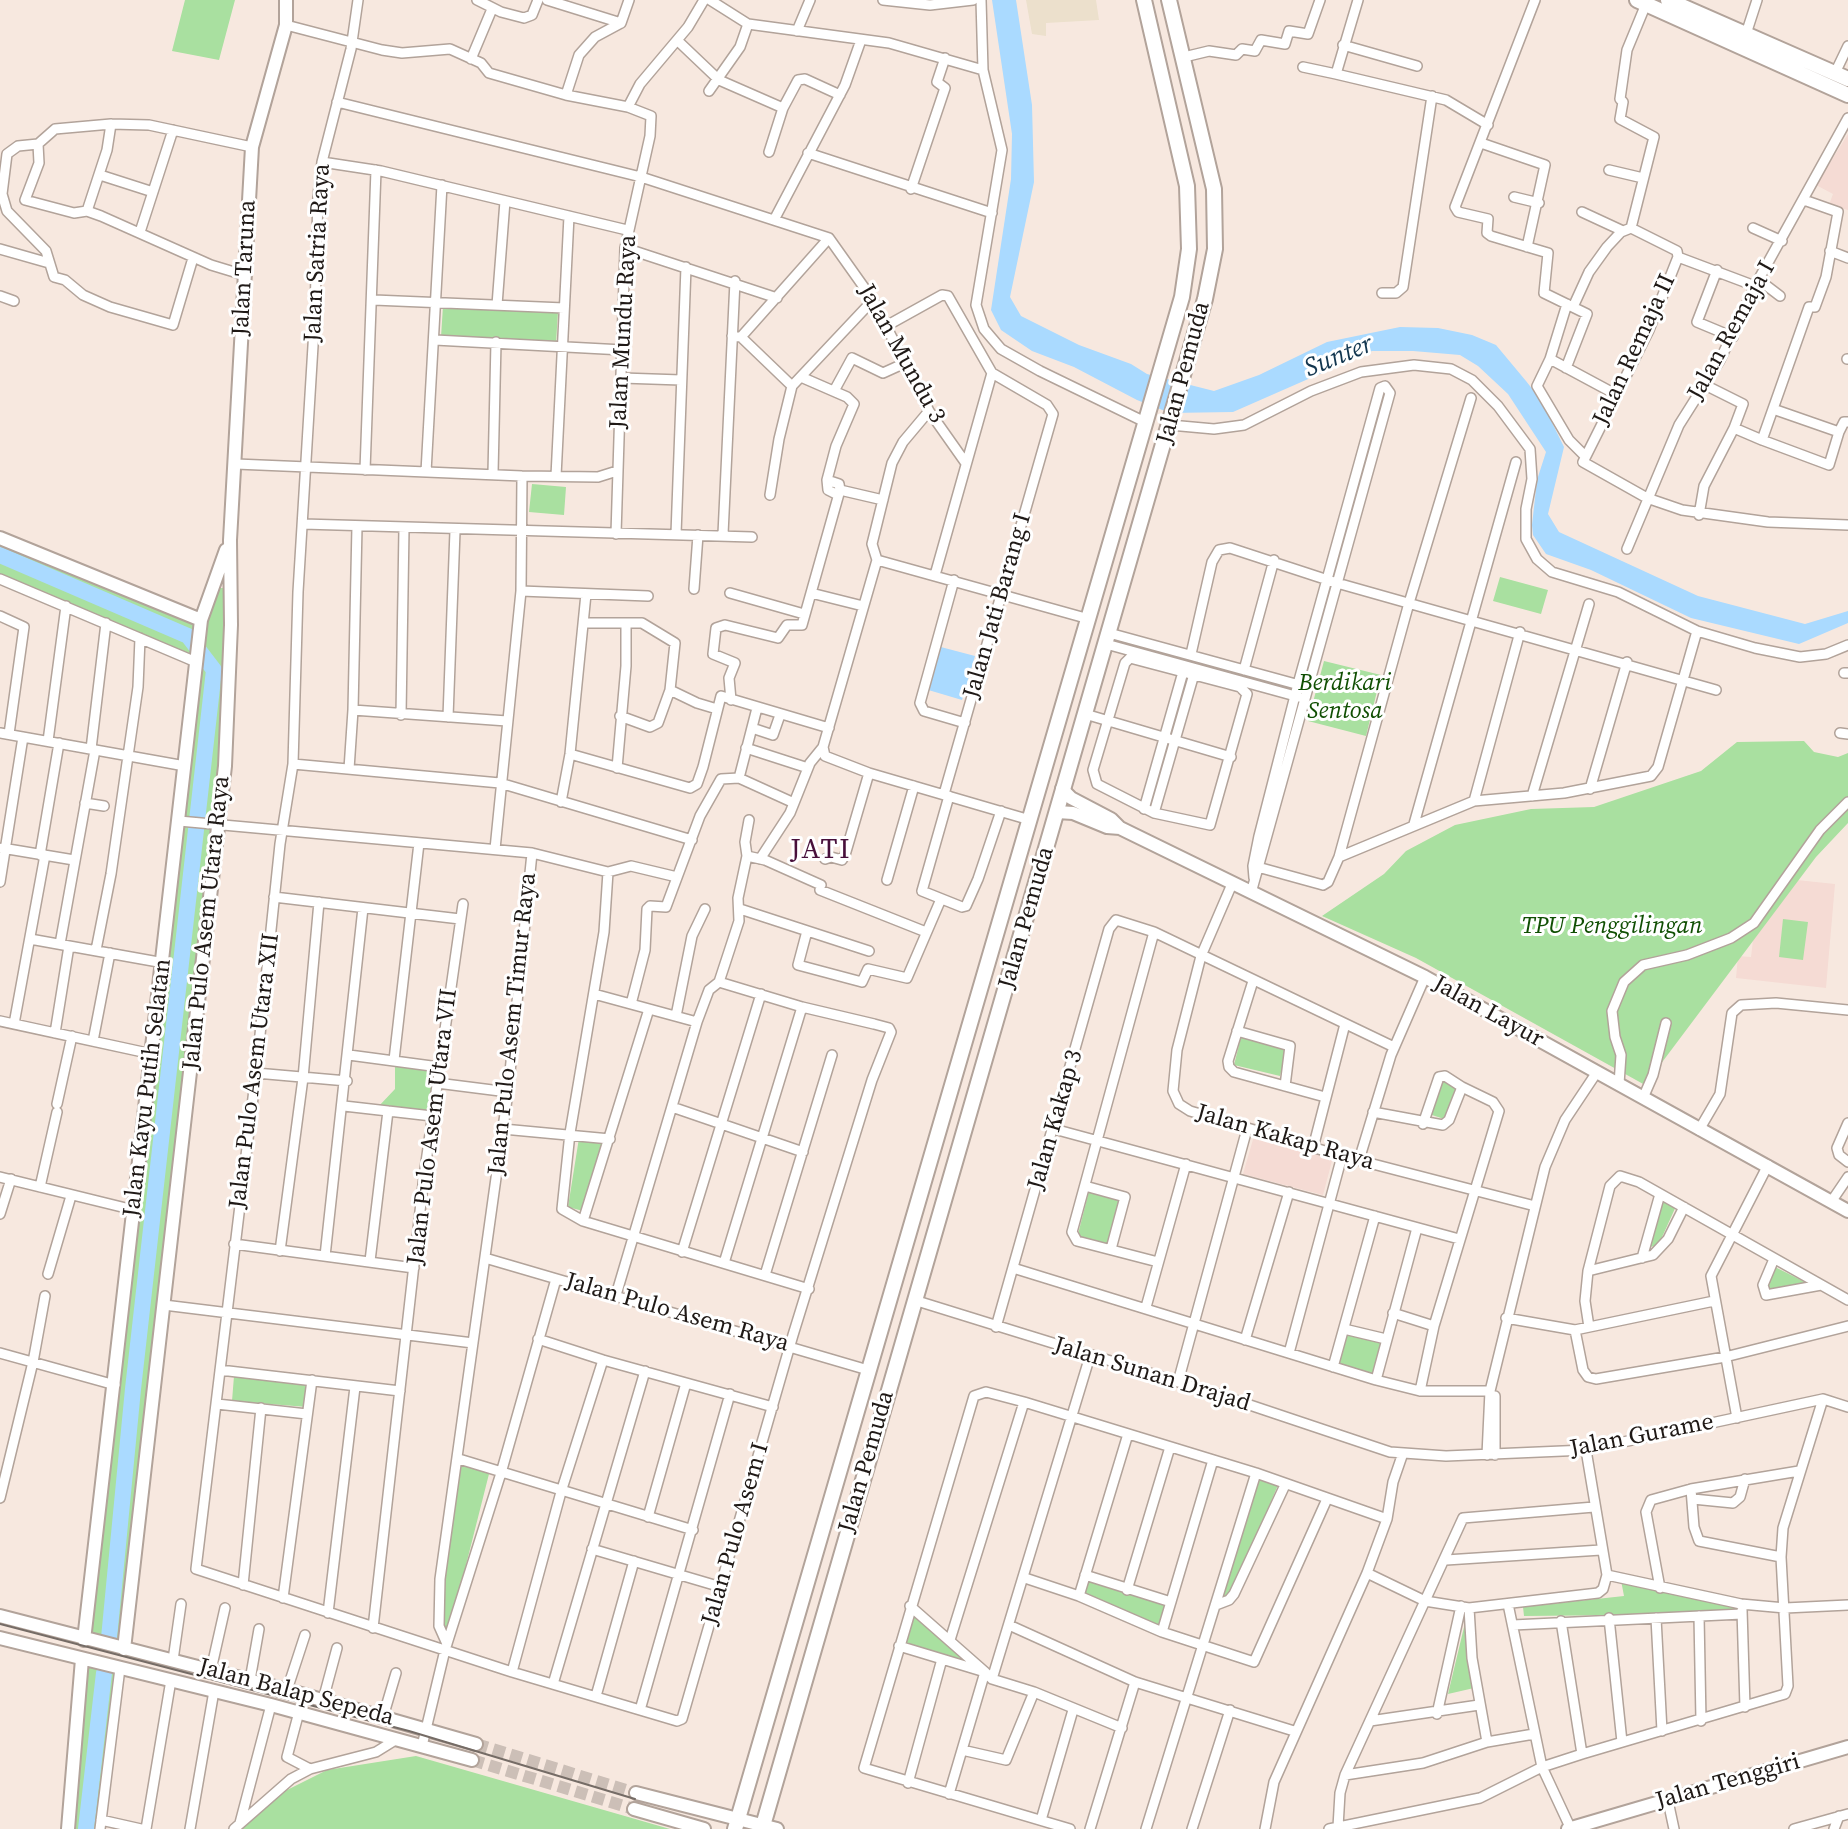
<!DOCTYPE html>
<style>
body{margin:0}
canvas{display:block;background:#f7e8df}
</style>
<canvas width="1848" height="1829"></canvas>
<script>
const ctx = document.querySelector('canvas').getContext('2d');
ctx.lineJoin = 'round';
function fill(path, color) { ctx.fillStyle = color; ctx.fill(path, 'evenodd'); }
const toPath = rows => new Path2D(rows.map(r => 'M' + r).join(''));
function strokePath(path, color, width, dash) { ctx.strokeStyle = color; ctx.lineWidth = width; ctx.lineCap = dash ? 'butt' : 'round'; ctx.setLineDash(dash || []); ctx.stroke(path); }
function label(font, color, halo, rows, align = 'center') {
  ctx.font = font + ' "Source Serif 4",serif'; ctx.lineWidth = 6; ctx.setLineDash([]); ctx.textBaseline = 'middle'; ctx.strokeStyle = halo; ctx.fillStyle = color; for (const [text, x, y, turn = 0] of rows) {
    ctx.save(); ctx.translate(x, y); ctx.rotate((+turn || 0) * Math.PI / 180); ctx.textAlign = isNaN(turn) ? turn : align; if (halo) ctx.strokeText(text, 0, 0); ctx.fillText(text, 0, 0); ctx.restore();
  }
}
fill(toPath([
 [1026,0,1096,0,1099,20,1046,23,1046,36,1032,34]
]), '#ece0cc');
fill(toPath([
 [1848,134,1848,210,1829,205,1833,194,1816,185],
 [1787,879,1835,884,1826,988,1736,978,1738,956,1751,957,1755,923],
 [1254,1136,1333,1157,1323,1195,1243,1174]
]), '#f5dbd4');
fill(toPath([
 [185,0,235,0,219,60,172,51],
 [443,306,558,312,556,343,441,337],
 [532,484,566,487,564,515,529,512],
 [0,538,200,620,216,588,225,588,228,686,124,1649,84,1640,196,662,0,579],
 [1500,577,1548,590,1541,614,1493,601],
 [1324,661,1381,675,1366,736,1308,721],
 [1804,741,1814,752,1838,757,1848,753,1848,823,1816,857,1645,1085,1416,958,1322,916,1384,874,1406,851,1455,825,1531,809,1594,807,1701,771,1737,742],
 [1783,919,1808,922,1803,960,1779,957],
 [1241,1037,1287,1047,1280,1076,1234,1065],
 [395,1066,436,1071,430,1113,378,1107,395,1089],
 [1441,1079,1456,1087,1444,1119,1429,1114],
 [579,1138,604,1140,583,1211,568,1207],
 [1089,1191,1122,1199,1109,1246,1077,1238],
 [1662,1196,1677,1204,1658,1246,1647,1247],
 [1773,1266,1807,1283,1767,1293],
 [1345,1331,1383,1341,1375,1377,1336,1365],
 [234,1376,310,1384,307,1407,232,1401],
 [454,1459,490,1470,447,1640,441,1621],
 [1258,1474,1280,1480,1230,1601,1221,1601],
 [1620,1575,1737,1606,1738,1614,1524,1616,1523,1607,1624,1596],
 [1089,1577,1169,1603,1161,1627,1084,1596],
 [915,1614,975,1665,905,1646],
 [1465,1623,1474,1688,1448,1694],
 [82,1659,120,1668,100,1829,68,1829],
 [416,1756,670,1829,229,1829,283,1792,327,1770]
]), '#a9e0a0');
fill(toPath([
 [992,0,1016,0,1032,105,1034,182,1010,297,1021,316,1079,345,1131,364,1147,374,1214,391,1259,375,1327,342,1400,327,1438,328,1472,335,1496,345,1526,381,1541,400,1564,447,1548,514,1559,532,1698,596,1805,624,1848,611,1848,623,1799,644,1691,618,1591,570,1546,554,1533,535,1532,525,1537,480,1546,452,1508,394,1478,366,1460,355,1413,351,1372,351,1233,412,1170,413,1137,400,1074,367,1032,351,1001,330,991,310,1011,179,1012,134],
 [937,646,975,656,962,700,925,689]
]), '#aadaff');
strokePath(toPath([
 [0,555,188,636,214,670,133,1389,109,1638],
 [86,1829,104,1673]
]), '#aadaff', 16);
strokePath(toPath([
 [476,1744,636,1793],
 [472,1760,634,1809]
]), '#ccbfb7', 12, [12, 6]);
const street = toPath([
 [358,0,351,49,322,162,318,196,315,313,298,592,293,764,280,844,256,1073,196,1569,512,1672,677,1721,682,1719,793,1335,872,1080,891,1032,889,1028,874,1024,802,1007,719,982],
 [477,0,501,12,524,18,532,15,538,0],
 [547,0,621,23,629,0],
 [710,0,748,24,889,43,983,70],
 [883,0,930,5,973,0],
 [981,0,983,70,1002,150,976,305,984,329,1001,349,1040,371,1147,423],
 [1358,0,1336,74,1446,100,1488,125],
 [1535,0,1455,207,1458,212,1488,219,1487,233,1491,236,1548,253,1544,293,1587,314,1566,368],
 [286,25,382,50,402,53,450,49,481,63,489,73,566,95,628,107,651,116,650,136,625,248,616,534],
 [797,31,810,0],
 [1746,34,1757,0],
 [678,41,719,80,783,108,798,80,805,79,840,95],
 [1343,45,1417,66],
 [1184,57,1209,51,1236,55,1242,49,1255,51,1261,40,1285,44,1289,31,1308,34,1320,0],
 [471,59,492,9],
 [1303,67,1336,74],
 [1835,73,1848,46],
 [709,91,740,47,748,24],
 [566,95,579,55,595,37,621,23],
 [337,102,641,177,829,238,873,300,929,411,965,462],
 [628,107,640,84,688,27,704,0],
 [1481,143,1545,165,1527,247],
 [38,144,39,163,25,200,74,213,87,211,101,216,211,265,244,275],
 [769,152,783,108],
 [808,153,992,213],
 [322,162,381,171,627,230],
 [1609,170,1643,178],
 [100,175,153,192],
 [911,189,945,88,937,82,945,58],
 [1514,197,1539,203],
 [87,211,107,150,111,124],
 [1582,212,1623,231],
 [774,220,845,85,861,40],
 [1631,228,1677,251,1678,257,1649,330,1583,462,1647,498,1682,510,1768,522,1848,525],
 [1631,228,1654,137,1620,119,1623,102,1620,99,1627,50,1646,4],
 [1753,228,1782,241],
 [140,232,173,130],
 [625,248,777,298],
 [0,249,49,263],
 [1830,251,1848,258],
 [1678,257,1755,286],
 [193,258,173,325,110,307,83,295,65,280,54,277,46,251,7,211,2,194,7,154,18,146,38,144,55,129,111,124,149,125,252,147],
 [1717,270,1697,322,1733,337],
 [1759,280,1780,296],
 [1382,293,1396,293,1403,287,1432,96],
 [0,296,14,301],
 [374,300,564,308],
 [1567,304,1550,359,1537,386,1569,440,1584,455],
 [497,305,505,201],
 [1573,307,1589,272,1607,247,1621,232,1631,228],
 [888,325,942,295,948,296,992,373,1047,405,1053,414,944,794],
 [732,336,741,337,829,238],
 [741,337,792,386],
 [435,340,623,350],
 [1550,359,1617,395],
 [1847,359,1848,359],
 [801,377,847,397,854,404,836,446,827,480,828,490,838,495],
 [622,378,681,380],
 [1705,385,1743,404,1734,428],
 [834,391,852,358,883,373,905,363],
 [1773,409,1839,432,1844,422,1848,422],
 [1170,425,1214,429,1244,425,1311,391,1361,372,1414,365,1451,369,1472,380,1498,406,1530,449,1532,479,1526,509,1526,539,1537,559,1552,572,1618,592,1697,631,1755,648,1800,657,1826,654,1848,645],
 [1762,440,1829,465,1839,432],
 [236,464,522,476,598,477,617,471],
 [365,470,376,170],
 [426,472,442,185],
 [493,473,496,342],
 [556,476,569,216],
 [840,490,883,500],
 [770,495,779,439,792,386,873,300],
 [1699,515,1704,486,1734,428,1762,440,1809,307,1815,307,1826,277,1838,212,1804,200],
 [303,524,752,537],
 [676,534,686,267],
 [723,534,735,281],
 [1627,549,1679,425,1720,360,1755,286,1848,118],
 [877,560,823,747,825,756,869,773,1030,820],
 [877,560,1089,619],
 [877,560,872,544,892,463,903,442,929,411],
 [935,575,992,373],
 [0,579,196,662],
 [954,580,920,703,924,711,965,723],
 [694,589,698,535],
 [521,591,648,596],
 [730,593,804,614],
 [811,593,863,606],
 [0,616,24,627,9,734],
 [584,623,642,623,675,643,670,690,658,723,650,727,620,716],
 [1109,633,1303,686],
 [1106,644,1299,697],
 [1191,654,1212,562,1219,550,1230,548,1337,583,1716,690],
 [1130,658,1240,687,1247,694,1210,825,1154,813,1097,784,1093,770,1125,663,1130,658],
 [1244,670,1274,560],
 [1844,673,1848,673],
 [670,690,697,703,717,709],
 [731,700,729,678,735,663,713,654,716,628,725,625,778,638,787,625,802,625,840,490,839,484,827,480],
 [353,710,507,721],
 [1085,714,1231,757],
 [401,715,404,528],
 [448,717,455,531],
 [752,728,773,735,780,715],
 [0,733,185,766],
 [1840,733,1848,734],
 [48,741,66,606],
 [746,748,808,768],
 [91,749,106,623],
 [570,754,690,788,697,784,703,767,721,696,829,728],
 [293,764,500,783,692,840],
 [617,768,626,666,626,623],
 [349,769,353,710,357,526],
 [739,778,757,708],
 [1590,789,1627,662],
 [949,796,922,891,962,907,966,906,978,879,1001,811],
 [1532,796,1589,604],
 [1474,801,1520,632],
 [561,802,570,754,586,594],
 [85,803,104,806],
 [1144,809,1183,672],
 [1154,813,1194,674],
 [179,821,532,853,508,1092,440,1579,439,1626,447,1644],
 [1414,824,1516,462],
 [2,848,74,860],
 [495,849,521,591,522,476],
 [532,853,608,872,631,866,677,877],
 [40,855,59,743],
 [747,856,745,842,749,820],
 [1339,857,1474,801,1564,793,1651,776,1658,767,1697,631],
 [760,859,790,813,810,763,823,747],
 [825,859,831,857,842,860,845,855,869,773],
 [1254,866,1323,885,1328,882,1339,857,1409,603,1471,398],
 [608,872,604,932,570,1133,562,1209,583,1221,809,1289],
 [887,880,914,786],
 [0,882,23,737],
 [1232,884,1201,956,1177,1050,1173,1091,1179,1104,1190,1111,1342,1156,1535,1206],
 [820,890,926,932],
 [1251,893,1390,393,1385,386,1380,388,1298,684,1259,836,1253,866,1254,878],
 [274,897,460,919],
 [740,909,869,951],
 [807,931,798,965,862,982,868,969,907,978,941,899],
 [1154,932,1072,1232,1077,1241,1158,1262],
 [30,939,164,963],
 [60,944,95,750],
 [96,950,111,874,128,756,138,687,140,638],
 [1253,981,1228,1061,1229,1067,1234,1072,1325,1097],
 [719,982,739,921,738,898,747,856,765,860,821,885],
 [594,994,697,1022],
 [631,1004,645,950,647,909,650,906,666,907,700,816,721,779,739,778,794,803],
 [676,1016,692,936,705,909],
 [0,1021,152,1054],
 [14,1024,45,855],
 [1237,1031,1290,1046,1285,1086],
 [55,1033,69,946],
 [93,1041,110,953],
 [349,1055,439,1067],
 [394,1060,419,843],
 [256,1073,347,1081],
 [437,1083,508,1092],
 [1619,1084,1621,1055,1615,1037,1612,1011,1624,982,1643,965,1687,955,1731,938,1754,923,1820,830,1848,802],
 [1643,1098,1653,1075,1666,1023],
 [57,1104,72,1036],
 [344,1106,432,1116],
 [672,1107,803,1152],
 [1373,1112,1443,1125,1449,1120,1462,1087,1493,1102,1499,1111,1434,1326,1420,1391],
 [1848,1123,1837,1148,1839,1155,1848,1162],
 [1423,1124,1439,1077,1445,1076,1462,1087],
 [503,1129,610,1139],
 [1054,1129,1459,1239],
 [1699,1130,1720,1094,1732,1013,1741,1005,1776,1003,1848,1010],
 [1313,1148,1345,1024],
 [1359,1160,1391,1055,1425,977],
 [0,1177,134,1210],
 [1085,1186,1125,1197,1111,1249],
 [40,1187,57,1112],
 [1831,1202,1848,1177],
 [0,1214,11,1179],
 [583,1221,649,1009],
 [234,1244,414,1268],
 [280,1251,303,1078,319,902],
 [682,1252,761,994],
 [325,1256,363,908],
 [485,1258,868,1370],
 [1642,1258,1660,1194],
 [1774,1259,1763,1285,1766,1295,1821,1285],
 [370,1261,388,1111],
 [724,1263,802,1007],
 [1013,1268,1376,1380,1420,1391,1490,1391],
 [1588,1271,1653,1255,1668,1239,1684,1207],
 [48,1274,71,1196],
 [765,1275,832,1055],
 [616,1295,697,1022,709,990,719,982],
 [914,1300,1214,1393,1390,1452,1446,1456,1586,1450,1823,1399,1848,1407],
 [164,1305,473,1343],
 [1146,1307,1186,1164],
 [1393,1313,1434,1326],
 [1506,1318,1575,1330,1714,1301],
 [996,1327,1109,929,1116,920,1154,932,1394,1047],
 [1589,1327,1585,1301,1588,1271,1610,1186,1620,1176,1639,1182,1848,1300],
 [1344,1329,1386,1339],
 [1575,1330,1583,1370,1588,1377,1596,1379,1725,1357,1848,1326],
 [538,1339,603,1360,773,1407],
 [1245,1340,1289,1192],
 [0,1353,115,1385],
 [1289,1353,1342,1156],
 [1333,1367,1375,1216],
 [220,1370,400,1391],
 [1376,1380,1417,1228],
 [1178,1382,1247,1129],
 [217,1404,307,1414],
 [1737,1418,1711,1276,1768,1165],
 [1586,1450,1607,1575,1741,1604,1785,1608,1848,1605],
 [1487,1455,1490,1391,1545,1167,1565,1120,1597,1072],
 [1495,1455,1495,1396],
 [459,1459,693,1530],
 [1691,1489,1694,1527,1699,1541,1781,1557],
 [0,1498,33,1362,45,1296],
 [1693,1499,1733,1503,1740,1497,1745,1479],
 [648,1517,686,1383],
 [592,1549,721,1587],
 [1446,1560,1601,1550],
 [1367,1573,1425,1601,1469,1608,1598,1593,1603,1589,1607,1575],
 [1085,1575,1171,1602],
 [1025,1578,1079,1596,1162,1632,1254,1662,1327,1499],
 [243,1585,261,1408],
 [1660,1588,1646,1512,1651,1500,1691,1489,1799,1471],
 [1127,1590,1170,1447],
 [1079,1596,1128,1434],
 [283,1598,312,1380],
 [1508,1604,1542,1767,1570,1827],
 [1216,1605,1229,1600,1234,1594,1285,1485],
 [910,1606,985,1672,949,1794],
 [1469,1608,1472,1658,1487,1742],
 [1742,1610,1745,1707],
 [328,1613,355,1387],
 [1699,1616,1701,1721],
 [1609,1618,1622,1742],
 [1656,1618,1662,1731],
 [1561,1621,1582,1754],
 [1009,1625,1135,1682,1294,1731],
 [1513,1625,1742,1614],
 [373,1628,424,1176,463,904],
 [1162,1632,1213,1460],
 [950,1640,1024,1402],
 [899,1646,985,1672,992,1679,1034,1692,1122,1728],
 [173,1660,181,1604],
 [211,1670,225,1608],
 [512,1672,561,1492,603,1360],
 [992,1679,1090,1356],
 [250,1680,259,1629],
 [553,1684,645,1371],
 [287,1690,305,1635],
 [596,1696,634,1561],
 [323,1700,337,1648],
 [640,1710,730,1394],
 [299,1712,287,1757,310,1769],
 [1437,1714,1461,1606],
 [383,1717,396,1673],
 [1370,1721,1479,1705],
 [422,1746,445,1650,501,1473,556,1279],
 [962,1750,1006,1760,1034,1692],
 [1345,1775,1423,1763,1487,1742,1534,1734],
 [908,1783,942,1659],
 [1668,1801,1674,1829],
 [101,1820,141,1829],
 [1041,1820,1073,1710],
 [240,1823,271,1705],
 [1338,1827,1340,1793,1345,1775,1463,1518,1594,1507],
 [100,1829,120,1668],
 [146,1829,171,1680],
 [190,1829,214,1691],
 [234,1829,291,1779,310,1769,376,1752,397,1739],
 [1070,1829,864,1768,974,1396,986,1392,1024,1402,1256,1473,1387,1519],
 [1090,1829,1135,1682],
 [1146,1829,1256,1473],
 [1192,1829,1230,1710],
 [1265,1829,1274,1782,1367,1573,1387,1519,1393,1482,1403,1453],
 [1329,1829,1480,1798,1542,1767,1582,1754,1785,1694,1788,1686,1781,1557,1783,1528,1823,1399],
 [1794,1829,1848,1814],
 [1834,1829,1839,1816]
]);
const secondary = toPath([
 [0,538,201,620],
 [1062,789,1071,798,1111,819,1120,828,1425,977,1848,1211],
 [1057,812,1073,813,1107,827,1120,828],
 [0,1616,287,1690,476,1744],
 [0,1638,271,1705,472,1760],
 [84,1640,201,620,226,550],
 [124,1649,225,766,231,625,230,540,252,147,286,25,286,0],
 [636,1793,777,1829],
 [634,1809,704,1829],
 [68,1829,82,1659],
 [1568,1829,1848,1747]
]);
const primary = toPath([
 [1637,0,1848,95],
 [1668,0,1848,79],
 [735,1829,1182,297,1189,249,1187,186,1144,0],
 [762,1829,1205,299,1215,249,1214,189,1169,0]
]);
strokePath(street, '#b2a39a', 12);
strokePath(secondary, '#b2a39a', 16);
strokePath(primary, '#b2a39a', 18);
strokePath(street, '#fff', 9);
strokePath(secondary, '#fff', 12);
strokePath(primary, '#fff', 14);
strokePath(toPath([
 [0,1624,409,1731,635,1799]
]), '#756c66', 2);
label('24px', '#1f1916', '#fff', [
 ["Jalan Satria Raya",318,253,-87],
 ["Jalan Taruna",245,268,-87],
 ["Jalan Remaja I",1732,331,-61],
 ["Jalan Mundu Raya",624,332,-87],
 ["Jalan Remaja II",1635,350,-65],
 ["Jalan Mundu 3",901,354,61],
 ["Jalan Pemuda",1184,373,-75],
 ["Jalan Jati Barang I",998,606,-74],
 ["Jalan Pemuda",1027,918,-74],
 ["Jalan Pulo Asem Utara Raya",207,923,-84],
 ["Jalan Layur",1488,1012,29],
 ["Jalan Pulo Asem Timur Raya",513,1024,-84],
 ["Jalan Pulo Asem Utara XII",255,1071,-83],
 ["Jalan Kayu Putih Selatan",148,1088,-83],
 ["Jalan Kakap 3",1056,1120,-74],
 ["Jalan Pulo Asem Utara VII",433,1127,-83],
 ["Jalan Kakap Raya",1285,1138,16],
 ["Jalan Pulo Asem Raya",677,1313,16],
 ["Jalan Sunan Drajad",1152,1375,17],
 ["Jalan Gurame",1642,1436,-11],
 ["Jalan Pemuda",867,1462,-74],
 ["Jalan Pulo Asem I",736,1534,-74],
 ["Jalan Balap Sepeda",296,1693,15],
 ["Jalan Tenggiri",1728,1782,-16]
]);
label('italic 24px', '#104f03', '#fff', [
 ["Berdikari",1345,684],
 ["Sentosa",1345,712],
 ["TPU Penggilingan",1612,927]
]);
label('italic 26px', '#12364f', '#fff', [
 ["Sunter",1339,357,-22]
]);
ctx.letterSpacing = '2px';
label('28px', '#48103b', '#fff', [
 ["JATI",821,851]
]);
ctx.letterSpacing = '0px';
</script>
